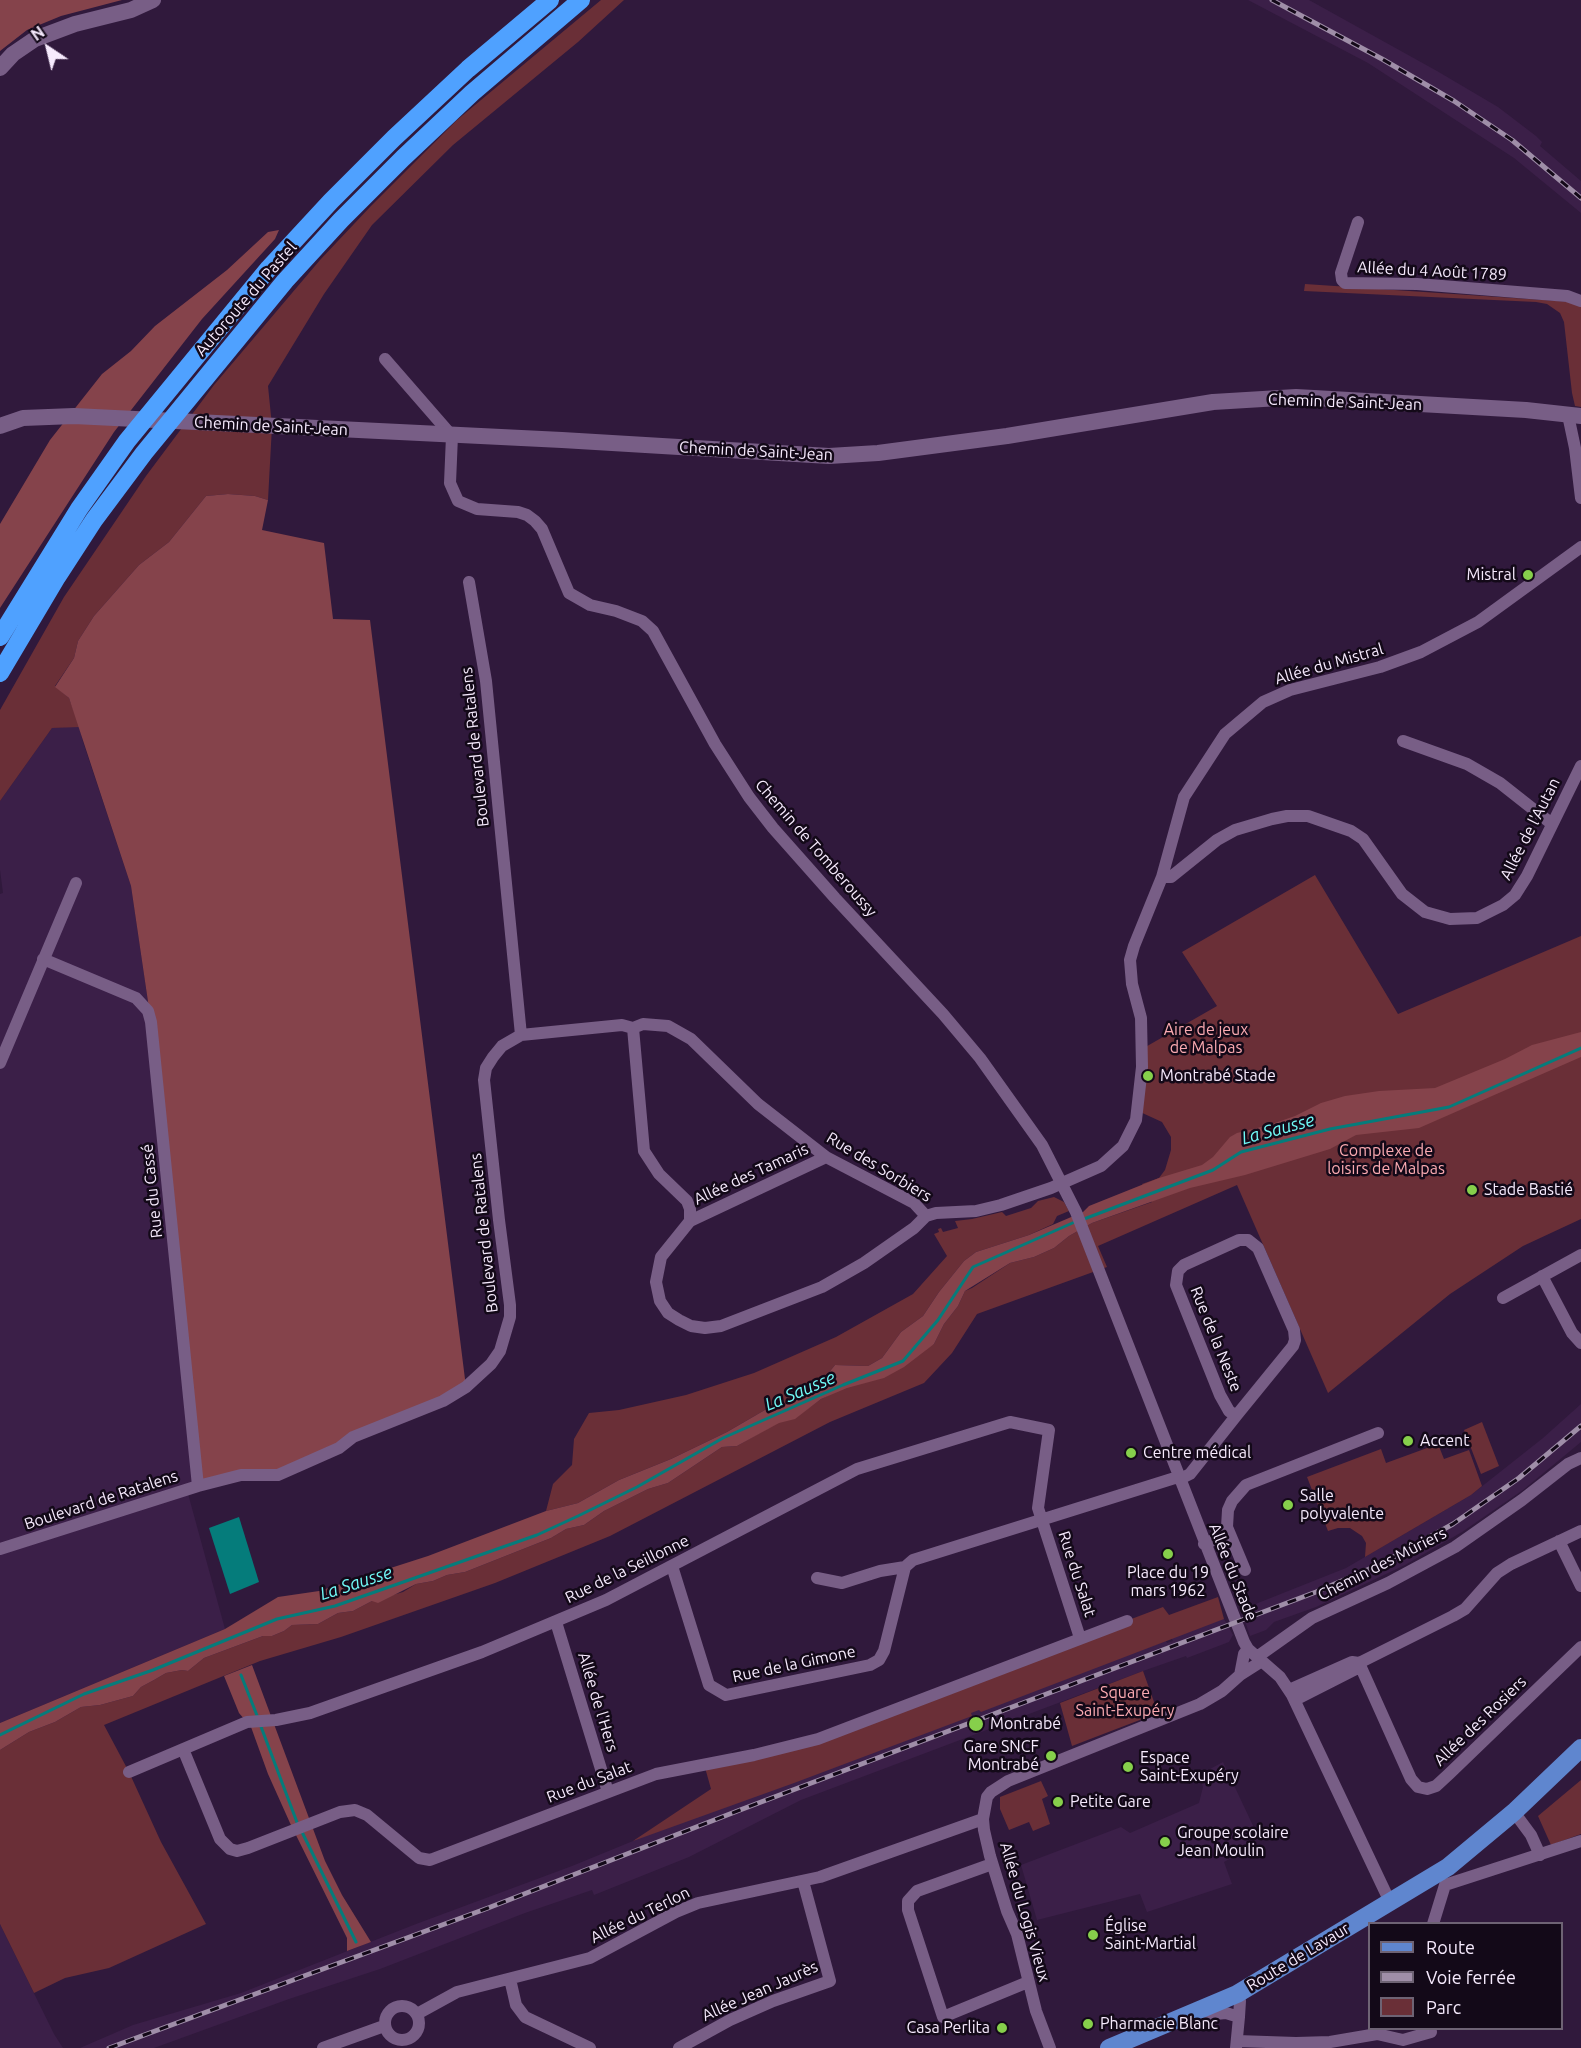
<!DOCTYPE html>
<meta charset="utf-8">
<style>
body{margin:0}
#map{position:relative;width:1581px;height:2048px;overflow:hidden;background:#30193c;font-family:Ubuntu,sans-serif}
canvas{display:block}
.legend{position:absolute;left:1368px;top:1922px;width:195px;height:108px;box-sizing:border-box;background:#130918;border:2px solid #6e6374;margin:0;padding:8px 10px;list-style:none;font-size:18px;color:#f6eafd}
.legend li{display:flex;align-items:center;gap:12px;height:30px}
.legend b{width:30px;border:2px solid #6e6374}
.north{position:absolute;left:18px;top:18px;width:60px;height:60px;-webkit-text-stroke:4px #130918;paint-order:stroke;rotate:325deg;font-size:16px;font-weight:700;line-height:24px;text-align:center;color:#f6eafd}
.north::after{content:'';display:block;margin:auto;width:21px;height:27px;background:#f6eafd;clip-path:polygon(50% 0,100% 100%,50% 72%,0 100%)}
</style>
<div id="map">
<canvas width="1581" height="2048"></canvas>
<ul class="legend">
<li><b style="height:8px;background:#5f86cf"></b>Route</li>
<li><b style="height:8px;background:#9f8ea8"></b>Voie ferrée</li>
<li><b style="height:16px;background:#6a2f37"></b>Parc</li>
</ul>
<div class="north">N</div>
</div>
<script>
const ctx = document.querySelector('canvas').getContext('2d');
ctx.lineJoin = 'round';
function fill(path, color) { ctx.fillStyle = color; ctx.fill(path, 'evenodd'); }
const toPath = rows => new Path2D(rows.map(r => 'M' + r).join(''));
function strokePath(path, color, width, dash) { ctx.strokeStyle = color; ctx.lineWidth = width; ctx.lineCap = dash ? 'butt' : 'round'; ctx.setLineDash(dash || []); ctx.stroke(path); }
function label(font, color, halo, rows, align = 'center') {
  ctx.font = font + ' Ubuntu,sans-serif'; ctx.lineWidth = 5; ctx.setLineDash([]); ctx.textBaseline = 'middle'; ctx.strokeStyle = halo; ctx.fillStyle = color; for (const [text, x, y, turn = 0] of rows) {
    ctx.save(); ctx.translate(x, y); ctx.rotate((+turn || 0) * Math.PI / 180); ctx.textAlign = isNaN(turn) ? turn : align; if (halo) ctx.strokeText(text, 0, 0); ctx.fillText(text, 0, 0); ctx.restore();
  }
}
fill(toPath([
 [1248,0,1309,0,1437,71,1498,107,1536,136,1542,142,1540,146,1581,181,1581,213,1514,158,1368,63],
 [79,726,83,742,131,886,151,1022,198,1486,187,1490,225,1629,0,1723,0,894,3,893,0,870,0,801,52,728],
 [1581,1404,1581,1442,1523,1490,1462,1532,1405,1565,1316,1607,1274,1622,1266,1630,1250,1636,1243,1615,1245,1611,1258,1603,1346,1568,1471,1495,1543,1438],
 [1216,1617,1224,1619,1233,1635,1229,1642,1187,1658,1186,1656,1143,1671,801,1800,689,1857,594,1895,592,1890,525,1913,380,1969,289,1999,154,2048,80,2048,133,2025,241,1993,416,1924,572,1866,633,1841,704,1798,1166,1641,1167,1643,1173,1641,1170,1635],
 [1223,1762,1256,1832,1247,1849,1224,1862,1232,1884,1147,1912,1140,1894,1037,1920,1021,1865,1121,1827,1130,1833,1199,1803,1203,1787,1199,1775],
 [0,1924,54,2034,63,2048,0,2048]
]), '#3b1f48');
fill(toPath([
 [601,0,624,0,578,42,453,145,372,225,324,294,268,386,272,426,268,500,255,496,228,494,206,496,169,542,139,565,94,616,78,641,74,658,55,686,69,698,80,727,52,728,0,801,0,710,64,597,146,476,214,385,320,260,370,207,457,120],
 [1305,284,1573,302,1581,305,1581,407,1575,406,1572,393,1564,322,1560,313,1547,304,1536,302,1304,291],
 [1315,875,1398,1014,1581,936,1581,1219,1523,1246,1450,1294,1328,1393,1237,1185,1098,1246,1107,1267,977,1314,952,1353,924,1383,830,1422,610,1536,495,1583,341,1637,260,1661,104,1725,129,1772,161,1842,206,1924,109,1968,65,1978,34,1993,0,1924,0,1750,29,1732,55,1722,81,1707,100,1705,133,1696,141,1687,154,1680,166,1673,182,1670,188,1671,204,1658,263,1636,272,1636,284,1631,292,1625,318,1624,338,1613,353,1611,372,1601,403,1592,416,1584,433,1581,447,1575,465,1572,551,1538,566,1529,584,1525,604,1511,648,1489,668,1483,722,1447,737,1446,779,1422,795,1418,821,1399,934,1344,944,1324,958,1306,965,1291,972,1288,1010,1263,1034,1257,1054,1248,1069,1236,1092,1223,1152,1202,1142,1184,1159,1178,1165,1170,1171,1150,1171,1137,1162,1122,1138,1111,1142,1049,1217,1006,1182,952],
 [1054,1197,1064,1202,1069,1211,1057,1216,1053,1224,1029,1235,976,1252,964,1261,939,1292,923,1316,901,1332,882,1358,868,1366,835,1365,818,1386,791,1403,770,1407,727,1432,671,1459,619,1480,578,1503,546,1511,553,1484,572,1465,574,1439,589,1413,619,1410,686,1395,754,1373,836,1337,913,1294,947,1256,934,1234,939,1232,938,1229,941,1228,943,1232,958,1228,955,1221,972,1219,1002,1212,1006,1216,1031,1208,1038,1201],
 [1482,1422,1499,1466,1481,1474,1464,1430],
 [1438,1444,1444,1459,1469,1450,1482,1486,1471,1495,1365,1557,1366,1543,1362,1536,1350,1528,1338,1528,1328,1531,1307,1477,1381,1449,1386,1463],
 [1218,1597,1224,1619,981,1712,979,1710,971,1713,972,1716,794,1783,633,1841,711,1789,704,1764,799,1745,1163,1607,1169,1615],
 [1143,1671,1158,1713,1072,1746,1060,1703],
 [1581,1780,1581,1834,1551,1845,1538,1816],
 [1041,1781,1048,1796,1042,1799,1050,1824,1033,1831,1029,1822,1009,1830,1000,1809,1000,1797]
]), '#6a2f37');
fill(toPath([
 [0,0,122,0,61,16,27,30,0,51],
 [279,230,275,239,202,319,114,432,0,608,0,524,50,440,102,374,131,351,155,326,227,270,268,232],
 [228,494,255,496,268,500,262,530,324,543,333,619,370,620,466,1387,278,1475,198,1486,151,1022,131,886,69,698,55,687,74,658,78,641,94,616,139,565,169,542,206,496],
 [1581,1032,1581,1057,1419,1128,1356,1135,1330,1149,1245,1175,1190,1188,1092,1223,1069,1236,1054,1248,1034,1257,1010,1263,965,1291,958,1306,944,1324,934,1344,904,1367,884,1378,847,1388,821,1399,795,1419,779,1423,737,1446,722,1447,668,1483,648,1489,604,1511,584,1525,566,1529,551,1538,465,1572,447,1575,433,1581,416,1584,378,1603,372,1601,353,1611,338,1613,318,1624,292,1625,284,1631,272,1636,263,1636,204,1658,188,1671,182,1670,166,1673,154,1680,141,1687,133,1696,100,1705,81,1707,55,1722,29,1732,0,1750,0,1723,225,1629,278,1597,319,1591,428,1556,546,1511,578,1503,619,1480,671,1459,727,1432,770,1407,791,1403,818,1386,835,1365,868,1366,882,1358,901,1332,923,1316,939,1292,964,1261,976,1252,1029,1235,1083,1212,1089,1206,1159,1178,1202,1165,1213,1157,1230,1137,1237,1133,1269,1125,1295,1116,1321,1103,1345,1096,1379,1091,1435,1088,1505,1059,1532,1045],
 [252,1665,325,1861,342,1895,371,1942,347,1951,347,1938,290,1823,268,1774,251,1727,239,1713,224,1676]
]), '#85434b');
fill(toPath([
 [239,1517,259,1582,230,1594,209,1528]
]), '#057c7b');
strokePath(toPath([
 [1084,1219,1213,1170,1241,1152,1330,1129,1449,1107,1581,1048],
 [241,1675,258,1718],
 [260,1724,298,1825],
 [0,1735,84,1694,153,1670,277,1619,335,1606,537,1535,578,1516,637,1487,723,1438,843,1385,903,1361,938,1320,973,1267,1077,1221],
 [301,1830,356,1942]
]), '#057c7b', 3);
strokePath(toPath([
 [1358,222,1341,273,1342,280,1345,283,1417,284,1567,296,1581,301],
 [385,359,452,436,450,483,458,501,477,509,518,512,527,515,535,521,542,529,569,593,590,605,616,611,642,621,653,631,715,744,749,797,773,828,835,898,943,1014,980,1058,1042,1145,1076,1212,1244,1642,1248,1649,1280,1677,1292,1695,1390,1902],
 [1568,415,1575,448,1581,498],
 [1403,741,1467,764,1500,783,1552,824],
 [1162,877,1171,877,1217,840,1235,830,1272,819,1287,816,1308,816,1351,831,1363,839,1402,894,1425,912,1450,919,1477,918,1503,905,1515,895,1527,876,1581,766],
 [43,959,136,998,148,1011,151,1022,198,1486],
 [633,1028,644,1151,659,1174,687,1201,690,1209,690,1221,661,1257,656,1282,660,1301,668,1313,679,1320,691,1326,705,1328,721,1326,822,1287,864,1263,914,1228,926,1216],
 [521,1035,622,1025,633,1028,643,1024,668,1026,691,1039,758,1104,826,1157,914,1203,926,1216],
 [0,1063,76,883],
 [926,1216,936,1213,976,1211,1001,1205,1051,1188,1101,1166,1123,1146,1136,1120,1142,1067,1141,1018,1132,984,1130,960,1134,946,1162,877,1184,797,1225,734,1263,702,1290,690,1380,667,1421,652,1478,622,1581,547],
 [690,1221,826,1157],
 [1542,1276,1572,1333,1581,1343],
 [1503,1298,1581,1255],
 [1180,1479,1190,1474,1236,1416,1229,1411,1220,1395,1176,1285,1178,1271,1184,1265,1239,1240,1248,1240,1258,1248,1294,1330,1295,1340,1293,1346,1236,1416],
 [1227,1527,1245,1570],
 [1559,1541,1581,1586],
 [1204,1544,1218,1538,1223,1533,1227,1527,1228,1510,1232,1501,1246,1485,1378,1433],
 [0,1549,198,1486,241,1475,278,1475,339,1448,353,1437,443,1401,466,1387,491,1364,500,1351,510,1317,510,1305,499,1220,484,1080,486,1068,493,1057,502,1046,521,1035,486,681,469,582],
 [672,1566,709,1685,726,1695,870,1665,879,1660,884,1651,905,1567,913,1560,1178,1477],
 [817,1578,842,1583,880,1571,905,1567],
 [556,1622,608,1792],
 [1257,1657,1312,1618,1388,1583,1455,1547,1522,1500,1568,1464,1581,1458],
 [1359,1663,1411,1779,1418,1787,1427,1789,1436,1786,1449,1774,1581,1647],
 [1240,1675,1244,1654,1248,1649],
 [1289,1690,1352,1662,1359,1663,1453,1616,1465,1609,1497,1573,1511,1564,1581,1531],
 [1295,1700,1356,1669,1359,1663],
 [183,1749,220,1839,230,1849,237,1851,248,1848,340,1812,355,1810,367,1815,419,1858,430,1860,656,1774,754,1755,818,1739,1127,1621],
 [129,1772,247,1722,276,1720,310,1713,482,1652,606,1600,857,1469,1010,1422,1049,1430,1038,1508,1080,1638],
 [1514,1812,1531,1835,1540,1855],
 [992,1864,917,1891,908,1901,908,1910,943,2017,1028,1982],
 [1433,1924,1445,1885,1581,1841],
 [510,1979,516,2005,525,2017,590,2048],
 '385 2023a17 17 0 1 1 34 0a17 17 0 1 1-34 0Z',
 [417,2014,457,1992,590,1958,676,1912,698,1903,820,1877,983,1819],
 [1194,2016,1226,2013,1239,2017],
 [1237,2041,1296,2043,1330,2042,1377,2034,1403,2040,1431,2032,1430,2028],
 [323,2048,384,2026],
 [679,2048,730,2020,773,2001,830,1981,803,1881],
 [1050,2048,1036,2011,1017,1934,1007,1911,990,1856,984,1830,983,1819,987,1797,991,1792,1008,1781,1200,1704,1222,1691,1240,1675,1262,1661],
 [1236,2048,1239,2017,1240,2001,1237,1994]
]), '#785e86', 12);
strokePath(toPath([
 [0,68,13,54,35,39,75,24,131,10,153,0],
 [0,426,23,418,74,416,562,440,829,456,878,453,1007,436,1213,402,1296,397,1526,410,1581,416]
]), '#785e86', 16);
strokePath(toPath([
 [1109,2048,1237,1994,1448,1867,1514,1812,1581,1748]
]), '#5f86cf', 18);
strokePath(toPath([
 [0,637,79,509,127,441,269,268,331,201,394,138,468,69,550,0],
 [0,673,57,577,94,520,144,453,285,281,341,220,403,158,472,93,581,0]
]), '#4fa1ff', 18);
const rail = toPath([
 [1272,0,1382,59,1454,101,1512,140,1581,198],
 [109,2048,488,1908,740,1810,1316,1592,1381,1564,1453,1524,1519,1478,1581,1426]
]);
strokePath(rail, '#9f8ea8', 5);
strokePath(rail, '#130918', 3, [9]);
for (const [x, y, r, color] of [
 [1528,575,6,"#86cf4b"],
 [1148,1076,6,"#86cf4b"],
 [1472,1190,6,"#86cf4b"],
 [1408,1441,6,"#86cf4b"],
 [1131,1453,6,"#86cf4b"],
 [1288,1505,6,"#86cf4b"],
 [1168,1554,6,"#86cf4b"],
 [976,1724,8,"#86cf4b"],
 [1051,1756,6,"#86cf4b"],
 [1128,1767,6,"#86cf4b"],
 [1058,1802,6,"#86cf4b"],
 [1165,1842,6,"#86cf4b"],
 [1093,1935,6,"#86cf4b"],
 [1088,2024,6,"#86cf4b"],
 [1002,2028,6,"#86cf4b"]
]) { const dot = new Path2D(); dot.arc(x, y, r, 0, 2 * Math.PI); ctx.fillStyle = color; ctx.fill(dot); strokePath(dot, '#130918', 2); }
label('16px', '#f6eafd', '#130918', [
 ["Allée du 4 Août 1789",1432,271,3],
 ["Autoroute du Pastel",246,299,-49],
 ["Chemin de Saint-Jean",1345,402,2],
 ["Chemin de Saint-Jean",271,426,3],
 ["Chemin de Saint-Jean",756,451,3],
 ["Allée du Mistral",1329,664,-16],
 ["Boulevard de Ratalens",475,747,-96],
 ["Allée de l'Autan",1530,829,-63],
 ["Chemin de Tomberoussy",816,848,49],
 ["Rue des Sorbiers",879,1167,31],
 ["Allée des Tamaris",751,1174,-25],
 ["Rue du Cassé",152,1191,-96],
 ["Boulevard de Ratalens",484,1233,-96],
 ["Rue de la Neste",1216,1339,68],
 ["Boulevard de Ratalens",101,1500,-18],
 ["Chemin des Mûriers",1382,1564,-27],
 ["Rue de la Seillonne",627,1569,-26],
 ["Allée du Stade",1233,1572,68],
 ["Rue du Salat",1077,1574,72],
 ["Rue de la Gimone",794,1664,-12],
 ["Allée de l'Hers",598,1702,73],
 ["Allée des Rosiers",1480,1721,-44],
 ["Rue du Salat",589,1782,-21],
 ["Allée du Logis Vieux",1025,1912,74],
 ["Allée du Terlon",640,1915,-26],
 ["Route de Lavaur",1298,1957,-31],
 ["Allée Jean Jaurès",760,1991,-24]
]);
label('16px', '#f6eafd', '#130918', [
 ["Mistral",1516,575,"right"],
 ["Montrabé Stade",1160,1076],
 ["Stade Bastié",1484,1190],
 ["Accent",1420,1441],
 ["Centre médical",1143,1453],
 ["Salle",1300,1496],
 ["polyvalente",1300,1514],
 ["Place du 19",1168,1573,"center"],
 ["mars 1962",1168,1591,"center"],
 ["Montrabé",990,1724],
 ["Gare SNCF",1039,1747,"right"],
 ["Montrabé",1039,1765,"right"],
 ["Espace",1140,1758],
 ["Saint-Exupéry",1140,1776],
 ["Petite Gare",1070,1802],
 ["Groupe scolaire",1177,1833],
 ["Jean Moulin",1177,1851],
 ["Église",1105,1926],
 ["Saint-Martial",1105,1944],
 ["Pharmacie Blanc",1100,2024],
 ["Casa Perlita",990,2028,"right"]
], 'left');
label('16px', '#fbaab1', '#130918', [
 ["Aire de jeux",1206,1030],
 ["de Malpas",1206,1048],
 ["Complexe de",1386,1151],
 ["loisirs de Malpas",1386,1169],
 ["Square",1125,1693],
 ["Saint-Exupéry",1125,1711]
]);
label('italic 18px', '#71faf7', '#130918', [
 ["La Sausse",1278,1129,-15],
 ["La Sausse",800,1391,-23],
 ["La Sausse",356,1583,-18]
]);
</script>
